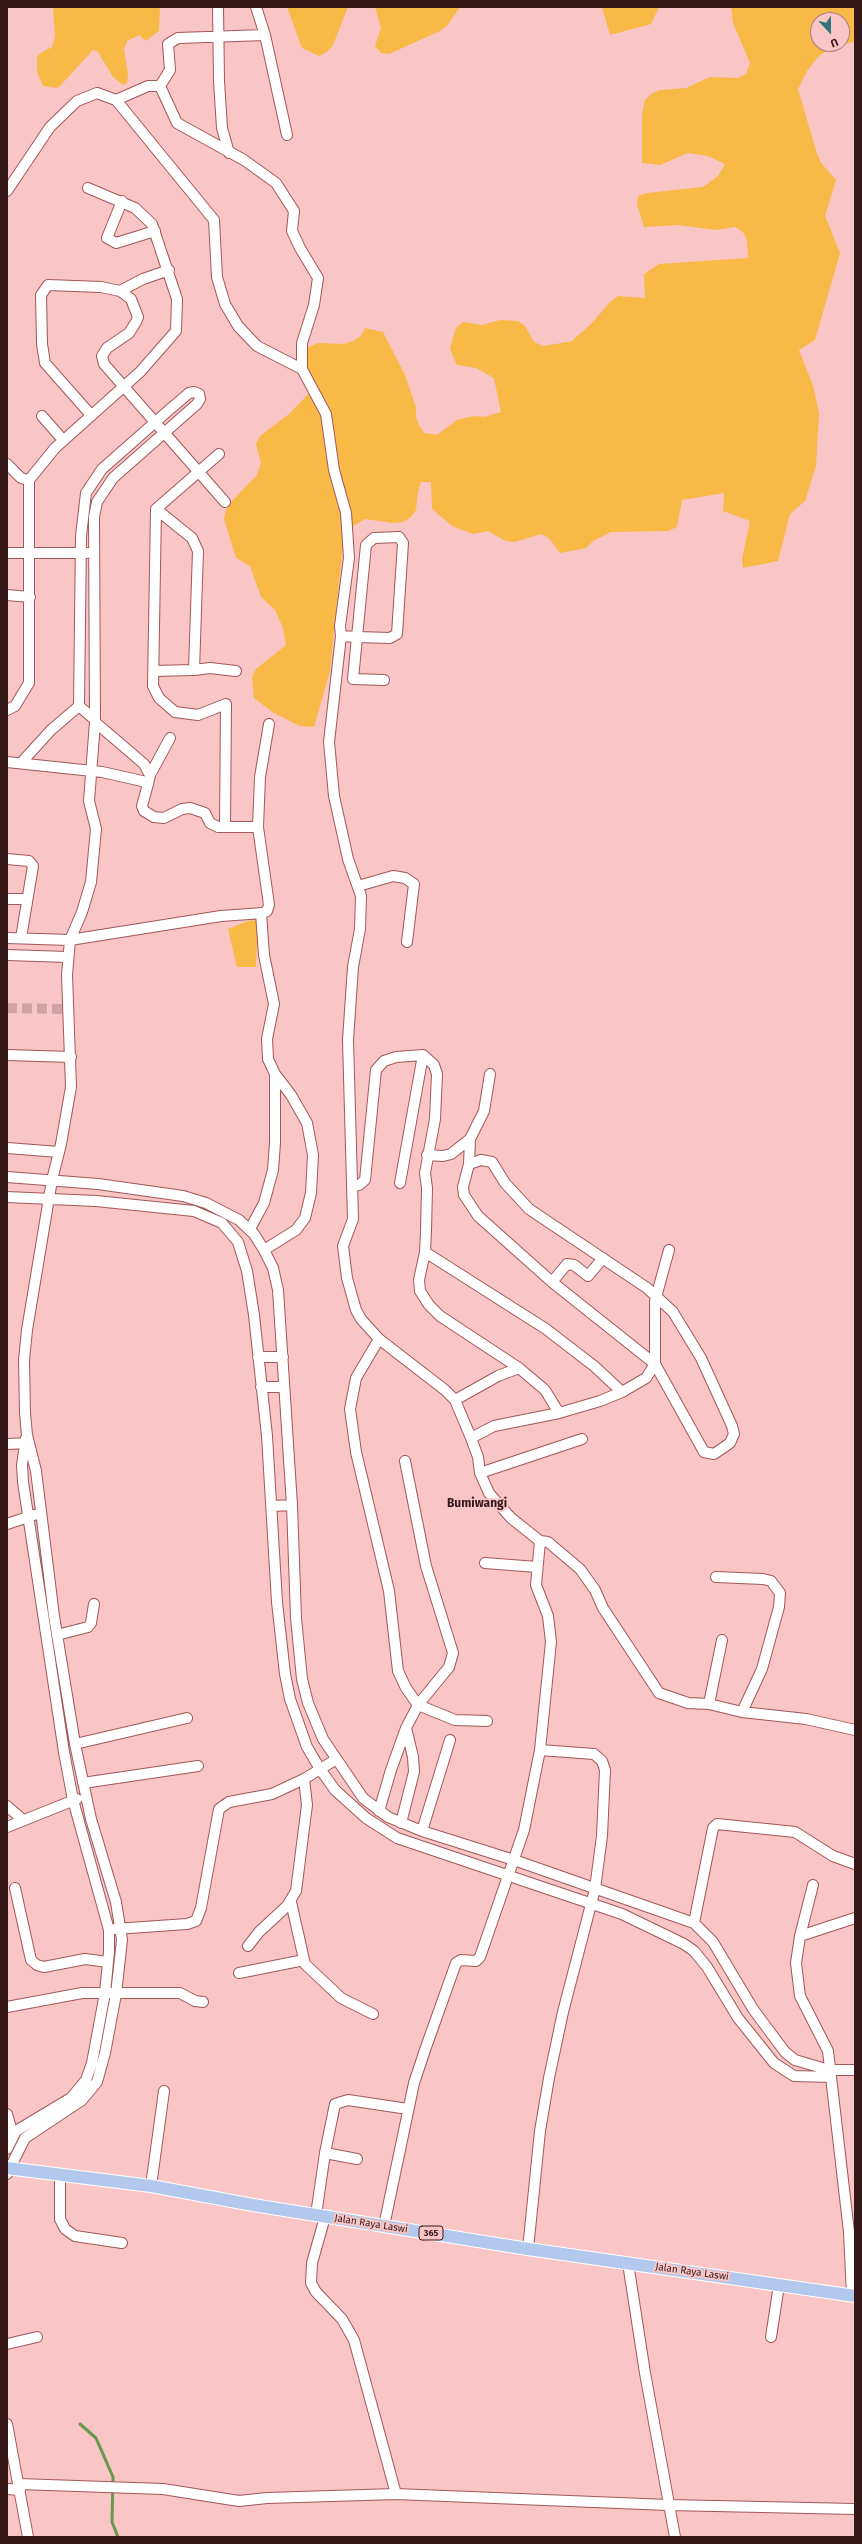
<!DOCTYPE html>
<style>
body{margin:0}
#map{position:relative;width:862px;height:2544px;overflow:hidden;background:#f9c5c5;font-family:"Fira Sans",sans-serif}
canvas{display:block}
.frame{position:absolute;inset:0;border:8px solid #361718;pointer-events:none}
.north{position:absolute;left:810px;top:12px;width:40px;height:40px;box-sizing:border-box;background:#f9c5c5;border:1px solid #ab7f80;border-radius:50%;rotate:158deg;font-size:11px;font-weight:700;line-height:16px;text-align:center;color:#361718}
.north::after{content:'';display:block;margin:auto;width:14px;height:18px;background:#2d777a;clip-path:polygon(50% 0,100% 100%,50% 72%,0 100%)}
</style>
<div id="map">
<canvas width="862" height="2544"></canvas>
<div class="frame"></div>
<div class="north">U</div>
</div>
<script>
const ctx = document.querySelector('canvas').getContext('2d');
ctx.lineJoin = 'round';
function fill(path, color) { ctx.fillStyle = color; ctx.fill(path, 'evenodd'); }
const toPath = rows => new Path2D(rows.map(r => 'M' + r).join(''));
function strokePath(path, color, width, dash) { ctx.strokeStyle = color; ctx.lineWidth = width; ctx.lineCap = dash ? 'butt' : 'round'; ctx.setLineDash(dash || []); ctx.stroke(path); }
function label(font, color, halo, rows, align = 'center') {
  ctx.font = font + ' "Fira Sans",sans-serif'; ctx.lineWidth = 4; ctx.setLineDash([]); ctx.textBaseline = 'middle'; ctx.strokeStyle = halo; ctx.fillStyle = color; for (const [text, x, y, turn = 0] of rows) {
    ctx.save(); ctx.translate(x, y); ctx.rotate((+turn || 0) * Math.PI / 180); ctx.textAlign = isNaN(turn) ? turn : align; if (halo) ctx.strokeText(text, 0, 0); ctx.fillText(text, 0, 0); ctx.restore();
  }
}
fill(toPath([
 [53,7,160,7,159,31,146,41,139,35,127,41,124,49,128,74,127,83,123,85,113,77,98,52,93,50,60,86,57,88,43,86,37,72,37,58,39,54,52,47,55,36],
 [287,7,348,7,333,45,327,52,319,56,302,48],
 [375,7,460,7,447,26,440,31,389,54,381,53,375,46,381,28],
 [602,7,659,7,651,24,610,35],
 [731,7,855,7,855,41,826,51,818,57,807,71,798,89,817,154,822,164,836,180,825,216,840,253,815,340,799,350,813,386,819,413,816,466,805,501,790,514,778,561,743,568,742,559,750,521,723,511,724,493,682,500,677,527,668,531,611,532,593,541,586,548,560,553,549,538,541,534,515,542,506,541,488,531,473,534,452,526,432,509,431,482,421,482,418,491,416,510,411,517,403,522,393,523,365,519,348,529,343,544,330,671,314,727,300,726,274,713,254,698,252,677,256,669,286,645,283,628,275,610,261,597,250,566,236,558,224,519,226,510,231,502,257,475,261,463,256,444,260,436,289,414,314,388,301,367,301,350,318,343,344,344,353,341,361,336,365,328,383,332,405,375,416,407,416,417,419,425,424,433,437,435,457,420,474,416,484,417,501,412,494,378,476,368,457,365,453,357,450,348,456,328,463,322,482,325,500,320,518,321,525,326,534,342,543,346,562,343,572,341,592,323,610,302,618,296,645,298,644,274,659,264,748,258,747,240,743,232,735,227,716,230,678,225,644,227,637,204,638,196,647,193,703,187,718,176,725,164,708,156,688,153,660,165,642,163,642,114,645,100,651,94,660,90,686,88,710,77,738,78,746,74,750,63,733,23],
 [818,20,842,20,842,44,818,44],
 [258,920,256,967,237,967,228,929,248,921]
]), '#f8b946');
strokePath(toPath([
 [80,2424,96,2438,113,2477,112,2522,118,2537]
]), '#68984e', 3);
strokePath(toPath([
 [7,1008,68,1009]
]), '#d2a2a2', 10, [10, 5]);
const minor = toPath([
 [218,7,219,81,222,128,229,153],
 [265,35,287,135],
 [160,86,177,123,244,160,276,183,294,211,292,231,300,248,318,278,314,305,302,343,302,369,326,414,334,470,346,513,349,558,340,626,341,636,329,742,334,796,348,859,361,896,360,929,353,967,348,1040,353,1219,343,1246,347,1278,356,1310,361,1319,379,1339,445,1390,455,1400,471,1438,478,1457,480,1473,489,1493,511,1518,540,1541,548,1542,580,1569,595,1590,603,1608,659,1693,688,1703,709,1704,742,1712,806,1719,855,1730],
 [160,86,170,70,168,44,178,38,265,35,256,7],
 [116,100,214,220,217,277,225,304,238,326,257,346,302,369],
 [7,191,50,127,77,101,97,93,116,100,148,86,160,86],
 [122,201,107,238,116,243,155,231],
 [120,291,143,279,169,270],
 [91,415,45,363,42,344,41,295,48,285,101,287,120,291,131,299,138,317,136,322,129,333,107,348,102,356,104,364,225,502],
 [42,416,63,440],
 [219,454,156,509,153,686,159,698,175,712,198,715,226,704,225,827],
 [7,464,21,478,29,480],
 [156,509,192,538,198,551,194,670,210,668,236,671],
 [399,537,403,543,397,634,390,638,357,637,366,545,374,538,399,537],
 [7,553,87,553],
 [7,595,30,597],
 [341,636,357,637,353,679,384,680],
 [154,671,194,670],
 [7,710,15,706,29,683,29,480,55,448,140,372,176,331,177,299,152,224,135,208,88,188],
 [95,722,144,764,150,775,148,784],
 [7,762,102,772,142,781,148,784,142,806,144,811,154,817,164,818,182,809,190,808,205,813,210,823,218,827,258,827,269,905,267,911,263,913,221,916,70,940,67,975,71,1087,61,1144,52,1180,27,1330,24,1360,25,1413,27,1435,36,1471,54,1616,75,1744,91,1819,116,1902,122,1940,116,1994,105,2053,97,2082,82,2100,25,2138,7,2174],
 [21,763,51,730,79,706,94,719],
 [150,775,170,738],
 [258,827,260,777,269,724],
 [7,859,29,861,33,866,21,938],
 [358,886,393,876,405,878,414,884,407,942],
 [7,899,26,899],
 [261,913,264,955,274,1004,267,1039,268,1059,275,1074,291,1095,307,1123,313,1155,311,1193,305,1218,296,1230,264,1250],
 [7,938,70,940,82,912,91,882,96,829,89,801,95,722,94,517,97,502,113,478,197,404,200,399,199,394,194,392,189,393,169,410,102,469,86,493,81,536,79,706],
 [7,955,67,957],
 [7,1055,71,1057],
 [470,1139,484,1111,490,1074],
 [7,1148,59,1152],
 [427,1155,443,1156,451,1154,470,1139,469,1164,463,1187,464,1195,478,1216,552,1282,655,1364,704,1452,714,1454,730,1443,734,1434,732,1426,701,1358,673,1312,647,1288,529,1209,505,1183,492,1162,481,1160,469,1164],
 [7,1177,98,1184,183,1196,206,1203,239,1220,254,1234,264,1250,273,1268,278,1290,292,1505,296,1618,302,1679,308,1703,323,1739,363,1798,388,1817,422,1831,514,1860,694,1923,713,1942,753,2009,785,2052,795,2060,829,2070,855,2070],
 [400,1183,423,1055],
 [353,1186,359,1185,365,1180,376,1070,384,1061,396,1057,423,1055,434,1065,437,1074,435,1119,425,1173,427,1188,426,1231,425,1252,419,1280,420,1291,429,1305,440,1316,519,1368],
 [7,1197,96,1201,194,1211,222,1223,238,1242,247,1271,254,1315,267,1436,277,1602,285,1674,290,1699,307,1747,320,1769,335,1790,366,1818,397,1838,622,1914,684,1944,694,1951,707,1967,738,2018,774,2063,794,2076,831,2077],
 [250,1229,264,1203,273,1170,275,1143,275,1074],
 [425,1252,546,1329,594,1366,622,1392],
 [552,1282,567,1264,574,1265,588,1276,603,1258],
 [379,1339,356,1378,350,1409,356,1452,389,1591,398,1671,406,1688,418,1705,455,1720,487,1721],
 [258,1357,283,1357],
 [261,1387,284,1387],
 [455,1400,498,1376,519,1368,545,1390,559,1413],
 [471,1438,494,1426,559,1413,600,1401,622,1392,646,1378,655,1364,655,1301,669,1250],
 [7,1444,29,1443],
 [480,1473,582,1439],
 [272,1506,292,1505],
 [7,1524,34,1515],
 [485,1563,537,1567],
 [716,1577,763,1579,771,1581,780,1593,779,1607,762,1669,742,1712],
 [57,1635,88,1627,91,1623,94,1604],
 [709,1704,722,1640],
 [75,1744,187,1718],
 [83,1783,198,1766],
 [7,1806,23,1820],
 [379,1811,391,1770,406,1728,418,1705,449,1667,453,1653,426,1566,405,1461],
 [401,1823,414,1772,413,1757,406,1728],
 [7,1827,77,1799],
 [422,1831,450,1740],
 [15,1888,31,1960,37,1965,44,1967,85,1959,108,1962],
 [291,1902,305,1964,341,1998,373,2014],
 [694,1923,713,1828,717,1824,795,1832,833,1856,855,1864],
 [115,1929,187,1924,196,1921,201,1908,219,1809,229,1802,272,1794,304,1779],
 [800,1936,813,1885],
 [248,1946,259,1932,287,1906,296,1891,307,1805,304,1779,335,1760],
 [239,1973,304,1960],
 [7,2007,82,1993,180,1993,195,2001,203,2002],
 [7,2114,13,2135],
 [7,2149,16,2131,71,2098,86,2080,92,2063,105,1993,109,1952,109,1930,73,1800,64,1752,23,1482,22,1465,26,1438],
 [325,2153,335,2104,348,2100,408,2109],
 [60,2174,60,2219,65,2229,75,2236,122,2243],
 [151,2186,164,2091],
 [316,2215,325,2153,357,2159],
 [325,2217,312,2263,311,2283,316,2292,342,2319,354,2340,396,2494],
 [384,2226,414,2083,425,2050,456,1963,461,1960,476,1961,480,1957,524,1830,540,1750],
 [528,2249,540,2131,549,2078,563,2012,595,1889,602,1836,605,1770,602,1761,594,1754,540,1750,551,1642,548,1616,536,1585,540,1541],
 [628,2263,645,2373,675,2537],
 [852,2295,849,2232,828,2051,800,1996,796,1963,800,1936,855,1918],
 [771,2337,779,2285],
 [7,2344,37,2337],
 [7,2424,28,2537],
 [19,2484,163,2489,239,2501,267,2498,396,2494,668,2505,855,2509],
 [7,2489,20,2490]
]);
const major = toPath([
 [7,2168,151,2186,253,2205,528,2249,855,2296]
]);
strokePath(minor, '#a25759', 12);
strokePath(major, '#fff', 14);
strokePath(minor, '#fff', 10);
strokePath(major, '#b2c9ed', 12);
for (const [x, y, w] of [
 [431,2233,24]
]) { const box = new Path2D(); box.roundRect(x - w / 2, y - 7, w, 14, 3); ctx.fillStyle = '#f9c5c5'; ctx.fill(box); strokePath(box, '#361718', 1); }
label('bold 9px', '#361718', null, [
 ["365",431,2233]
]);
label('10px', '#361718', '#f9c5c5', [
 ["Jalan Raya Laswi",371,2224,9],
 ["Jalan Raya Laswi",692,2272,8]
]);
label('bold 12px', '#361718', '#f9c5c5', [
 ["Bumiwangi",477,1504]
]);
</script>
